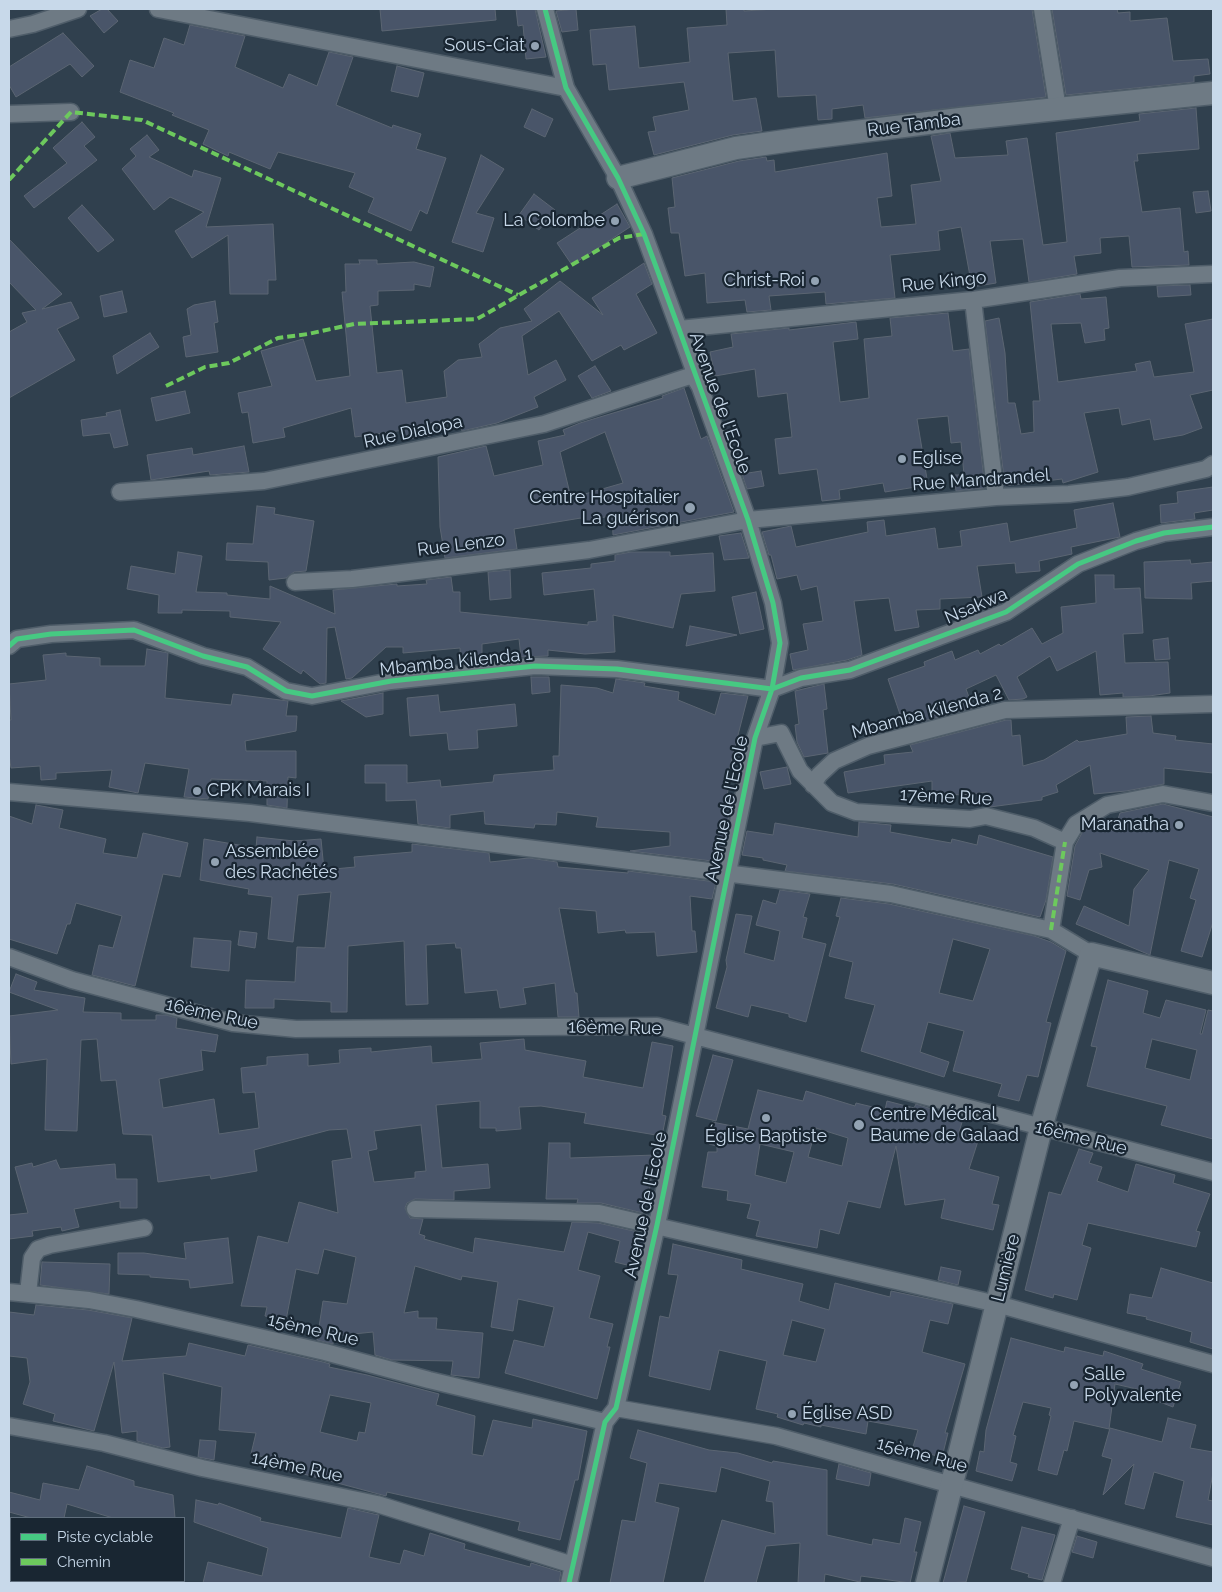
<!DOCTYPE html>
<meta charset="utf-8">
<style>
body{margin:0}
#map{position:relative;width:1222px;height:1592px;overflow:hidden;background:#30404e;font-family:Raleway,sans-serif}
canvas{display:block}
.frame{position:absolute;inset:0;border:10px solid #c8d9ea;pointer-events:none}
.legend{position:absolute;left:10px;top:1517px;width:175px;height:65px;box-sizing:border-box;background:#192632;border:1px solid #5f6e7c;margin:0;padding:6px 9px;list-style:none;font-size:15px;color:#c8d9ea}
.legend li{display:flex;align-items:center;gap:10px;height:25px}
.legend b{width:25px;border:1px solid #5f6e7c}
</style>
<div id="map">
<canvas width="1222" height="1592"></canvas>
<div class="frame"></div>
<ul class="legend">
<li><b style="height:6px;background:#46c982"></b>Piste cyclable</li>
<li><b style="height:6px;background:#6dc95d"></b>Chemin</li>
</ul>
</div>
<script>
const ctx = document.querySelector('canvas').getContext('2d');
ctx.lineJoin = 'round';
function fill(path, color) { ctx.fillStyle = color; ctx.fill(path, 'evenodd'); }
const toPath = rows => new Path2D(rows.map(r => 'M' + r).join(''));
function strokePath(path, color, width, dash) { ctx.strokeStyle = color; ctx.lineWidth = width; ctx.lineCap = dash ? 'butt' : 'round'; ctx.setLineDash(dash || []); ctx.stroke(path); }
function label(font, color, halo, rows, align = 'center') {
  ctx.font = font + ' Raleway,sans-serif'; ctx.lineWidth = 4.5; ctx.setLineDash([]); ctx.textBaseline = 'middle'; ctx.strokeStyle = halo; ctx.fillStyle = color; for (const [text, x, y, turn = 0] of rows) {
    ctx.save(); ctx.translate(x, y); ctx.rotate((+turn || 0) * Math.PI / 180); ctx.textAlign = isNaN(turn) ? turn : align; if (halo) ctx.strokeText(text, 0, 0); ctx.fillText(text, 0, 0); ctx.restore();
  }
}
const building = toPath([
 [102,9,107,9,118,21,104,33,90,16,102,9],
 [380,9,495,9,496,20,382,31,380,9],
 [516,9,535,9,546,57,526,59,523,25,518,26,516,9],
 [576,9,578,30,562,32,556,11,576,9],
 [726,9,744,9,744,11,775,9,1032,9,1046,97,865,118,863,105,832,109,832,119,818,120,816,95,778,97,775,50,728,53,733,101,756,98,762,131,733,135,654,155,648,132,656,131,653,117,689,110,684,82,609,90,606,64,593,65,590,30,635,26,639,68,690,62,687,28,727,25,726,9],
 [1052,9,1117,9,1118,13,1130,12,1130,21,1167,18,1173,61,1208,59,1210,74,1194,76,1194,82,1066,95,1052,9],
 [190,25,245,36,235,67,283,88,289,74,317,86,329,52,353,57,336,105,392,128,393,125,421,134,416,149,446,158,427,214,420,210,411,231,368,212,374,198,349,187,355,173,278,152,270,169,229,152,228,156,203,144,209,130,172,115,174,113,120,92,130,60,154,68,164,38,184,45,190,25],
 [63,33,94,66,82,77,70,64,16,97,9,85,9,67,63,33],
 [397,66,424,73,418,97,391,91,397,66],
 [1196,108,1199,149,1137,154,1138,161,1134,161,1142,212,1180,208,1184,252,1188,251,1189,265,1132,267,1129,236,1100,238,1101,253,1074,256,1077,274,1029,282,1023,239,990,241,996,283,972,287,961,227,938,231,940,250,890,255,895,298,826,304,825,292,769,296,771,310,747,312,745,300,707,303,705,273,685,276,679,233,671,233,668,208,675,207,672,178,739,161,766,157,767,161,774,160,775,172,887,153,892,196,877,198,881,227,916,224,911,185,941,181,931,136,950,133,955,158,1008,155,1006,141,1027,138,1043,245,1067,242,1056,133,1140,121,1139,114,1196,108],
 [532,109,553,119,545,137,524,127,532,109],
 [82,122,95,137,84,146,97,160,34,208,24,196,67,163,53,148,82,122],
 [147,135,159,150,149,157,192,177,194,170,221,178,206,227,273,224,276,280,268,280,268,294,230,294,228,235,192,258,175,231,204,212,170,197,154,210,122,169,136,156,130,149,147,135],
 [481,155,504,169,476,213,494,218,483,252,452,242,481,155],
 [1208,191,1211,211,1196,213,1193,192,1208,191],
 [534,194,555,210,539,230,519,215,534,194],
 [617,204,630,227,572,265,557,243,617,204],
 [82,205,114,240,98,252,68,218,82,205],
 [9,239,62,294,42,309,71,302,79,318,57,329,75,360,9,398,9,332,27,322,22,313,36,310,9,282,9,239],
 [359,260,377,260,377,264,414,262,434,267,430,287,414,284,414,290,378,291,378,305,370,306,377,373,402,370,406,403,447,397,444,371,458,360,482,357,479,344,500,328,532,321,524,309,560,281,603,315,592,298,644,263,652,284,636,294,657,333,624,350,621,345,592,361,559,311,522,336,528,375,556,360,566,380,534,397,538,407,497,423,462,431,458,419,429,423,431,436,405,439,404,430,355,437,351,408,283,428,285,437,253,443,248,412,242,413,238,393,272,386,261,351,303,339,316,381,350,376,342,292,346,292,345,264,360,264,359,260],
 [1190,285,1191,295,1158,297,1157,286,1190,285],
 [122,291,127,312,104,317,100,296,122,291],
 [1080,294,1081,299,1106,297,1109,328,1104,329,1105,340,1085,343,1081,323,1051,324,1058,382,1137,371,1135,364,1150,361,1154,377,1194,372,1185,324,1213,319,1213,390,1190,395,1202,428,1183,435,1154,440,1150,419,1122,425,1119,408,1084,413,1098,472,1063,483,1062,479,1005,486,985,321,999,318,1005,353,1008,403,1015,403,1021,434,1034,432,1033,401,1040,401,1030,302,1080,294],
 [215,301,218,322,214,323,218,352,186,357,183,337,191,335,187,309,194,305,215,301],
 [948,313,953,351,969,349,985,488,956,491,954,475,964,475,961,442,951,443,948,416,917,419,928,485,885,492,883,483,839,490,840,499,822,501,817,469,779,474,775,439,792,437,787,393,758,397,755,369,715,376,710,352,733,347,731,334,789,328,789,330,856,322,858,339,833,342,840,402,869,398,864,339,892,336,890,318,948,313],
 [150,333,159,347,117,374,113,356,150,333],
 [595,366,611,391,592,398,578,376,595,366],
 [684,388,701,439,707,436,734,512,613,535,612,515,583,523,581,518,514,529,517,549,445,558,440,527,438,457,486,446,494,476,543,465,538,441,565,435,563,430,580,423,663,398,662,396,684,388],
 [605,432,623,483,571,498,560,452,605,432],
 [185,391,190,413,156,421,151,398,185,391],
 [120,410,128,445,114,448,110,433,83,436,81,420,107,416,106,413,120,410],
 [244,446,249,472,210,475,209,471,151,480,147,455,192,448,193,455,244,446],
 [761,471,764,486,747,489,742,474,761,471],
 [1213,487,1213,510,1194,513,1195,519,1161,523,1160,505,1178,503,1177,492,1213,487],
 [1113,503,1120,537,1071,547,1072,554,1039,561,1040,571,1016,573,1015,563,977,566,982,597,940,599,940,609,916,610,919,627,895,631,889,598,854,601,862,655,847,660,793,670,790,654,808,650,803,624,823,621,817,586,801,590,797,575,777,579,771,555,769,555,762,532,791,526,796,547,868,532,867,522,884,520,886,536,935,528,938,549,962,546,960,531,1007,523,1010,542,1077,528,1074,510,1113,503],
 [257,506,275,508,274,514,314,521,306,571,294,572,286,578,269,580,268,562,226,560,227,543,253,544,257,506],
 [741,533,749,558,724,560,719,536,741,533],
 [178,552,202,556,196,592,227,593,227,595,270,599,270,586,335,614,333,590,397,584,397,586,427,584,426,580,451,577,453,592,460,592,460,612,588,625,588,622,597,621,594,589,544,595,542,573,591,568,591,564,615,561,615,555,631,552,670,552,670,556,713,553,715,591,681,594,673,628,613,615,615,652,585,654,548,650,548,656,521,657,519,639,482,644,482,661,461,664,460,648,403,653,403,647,386,647,352,678,346,679,335,627,327,628,326,683,320,684,303,670,301,674,263,649,281,622,230,617,230,611,182,610,182,613,158,613,159,595,127,589,131,566,175,574,178,552],
 [1190,560,1191,564,1213,562,1213,581,1191,583,1192,599,1145,598,1144,562,1190,560],
 [510,570,511,598,490,600,488,572,510,570],
 [1095,575,1114,575,1114,589,1140,588,1143,633,1123,634,1125,663,1168,662,1170,693,1149,696,1123,697,1123,693,1100,695,1096,651,1057,671,1050,656,1017,677,1027,697,1023,699,1009,700,996,675,966,689,973,708,904,726,888,679,925,666,924,662,952,651,955,660,978,650,980,654,999,644,1001,646,1032,628,1042,644,1063,633,1061,607,1096,603,1095,575],
 [756,592,764,629,740,634,732,597,756,592],
 [690,626,737,635,686,646,690,626],
 [1168,638,1170,659,1155,660,1153,640,1168,638],
 [147,649,168,653,165,698,231,705,233,694,288,701,286,716,297,716,296,731,245,741,246,751,296,751,296,778,288,777,287,808,267,805,267,781,211,779,208,799,184,797,189,769,145,763,138,793,109,787,112,770,56,773,56,779,41,780,40,766,11,768,9,755,9,720,11,720,9,684,46,680,43,655,66,653,66,656,100,658,100,666,145,666,147,649],
 [531,677,549,677,550,692,532,694,531,677],
 [616,679,645,683,644,686,679,692,678,700,715,715,721,693,748,696,727,778,731,778,722,815,729,816,720,862,630,851,670,846,670,832,596,827,598,817,557,812,556,825,535,824,534,828,485,824,484,811,450,815,450,828,418,824,416,800,386,801,386,783,365,783,365,765,407,765,407,783,440,780,441,787,493,782,494,775,554,770,553,756,559,756,561,685,597,688,613,693,616,679],
 [824,684,827,709,823,710,828,753,804,757,797,742,795,725,799,724,795,691,824,684],
 [383,693,383,714,366,717,341,701,383,693],
 [438,695,440,712,515,704,517,726,477,730,478,748,449,750,447,733,410,736,407,698,438,695],
 [1151,716,1153,733,1176,736,1175,740,1213,744,1213,773,1164,768,1164,784,1126,791,1094,794,1090,765,1056,785,1058,792,1042,797,1042,800,990,807,987,792,962,795,932,793,932,781,848,793,844,772,885,764,884,755,913,752,910,745,1006,720,1011,720,1012,736,1020,735,1023,766,1044,760,1077,740,1079,742,1127,734,1126,717,1151,716],
 [787,767,791,784,764,789,760,772,787,767],
 [1163,804,1213,817,1213,922,1202,957,1181,951,1196,900,1190,898,1199,869,1169,860,1150,955,1076,924,1084,906,1129,926,1134,889,1149,870,1100,853,1102,867,1089,870,1080,900,1067,896,1075,846,1083,831,1088,828,1096,830,1097,826,1114,831,1120,813,1163,804],
 [36,805,63,810,59,828,106,839,103,853,137,858,143,833,188,843,180,877,163,874,135,986,92,975,99,945,113,948,122,916,76,903,70,924,67,924,57,954,9,939,9,816,32,824,36,805],
 [859,822,891,825,890,832,951,843,952,839,977,845,979,835,1053,857,1046,900,1040,917,893,884,785,871,787,865,763,860,763,858,742,855,747,831,773,835,775,823,858,837,859,822],
 [257,837,294,841,321,839,324,870,355,867,354,857,412,852,412,844,489,853,490,862,529,858,557,862,558,867,628,873,628,871,716,882,712,899,690,896,692,931,695,931,697,952,657,956,655,932,626,933,625,930,598,933,596,911,559,908,575,993,577,993,579,1017,558,1017,555,983,523,988,526,1004,500,1008,497,990,465,993,461,948,456,948,455,943,426,945,428,1004,406,1005,404,941,348,946,347,1012,331,1012,331,1002,274,999,274,1008,245,1008,246,980,295,982,297,947,325,948,331,892,298,895,293,942,268,939,272,897,248,894,249,889,200,880,204,839,256,848,257,837],
 [780,890,810,894,803,917,807,918,802,938,826,944,806,1022,789,1017,789,1014,751,1005,748,1017,716,1008,727,967,726,960,736,914,752,916,744,953,774,961,780,931,756,925,763,900,776,904,780,890],
 [841,898,889,904,1034,936,1051,942,1066,951,1046,1022,1051,1023,1038,1077,1027,1075,1019,1101,998,1096,1002,1084,953,1071,964,1031,928,1022,920,1052,949,1062,944,1077,861,1051,875,1005,845,998,853,962,829,956,840,917,836,916,841,898],
 [953,939,990,949,973,1001,939,993,953,939],
 [240,931,257,933,255,948,238,945,240,931],
 [194,938,231,941,229,971,191,967,194,938],
 [16,974,37,982,34,990,85,998,83,1012,121,1013,121,1020,156,1020,156,1015,166,1015,177,1018,176,1028,218,1035,215,1052,201,1050,203,1070,159,1079,163,1108,214,1099,219,1134,259,1128,255,1092,243,1093,241,1068,267,1065,267,1057,308,1054,308,1066,340,1063,339,1050,371,1048,371,1052,431,1046,432,1063,482,1059,480,1043,524,1039,525,1050,586,1061,583,1077,643,1088,652,1042,673,1046,662,1115,666,1116,662,1136,584,1123,586,1113,541,1106,519,1107,521,1129,496,1131,496,1128,480,1128,480,1101,436,1105,442,1168,488,1164,490,1188,454,1191,454,1200,415,1199,407,1203,405,1208,410,1218,423,1219,419,1234,425,1236,424,1239,473,1253,475,1238,564,1252,572,1222,598,1223,638,1232,631,1266,615,1262,620,1241,588,1232,578,1270,600,1276,589,1318,613,1324,607,1347,610,1347,597,1399,505,1373,514,1340,544,1347,554,1307,518,1299,513,1331,491,1327,498,1282,462,1276,461,1280,415,1266,404,1313,418,1311,418,1318,437,1318,436,1329,483,1333,479,1378,451,1375,453,1361,392,1360,375,1355,373,1332,334,1336,333,1344,317,1340,323,1301,347,1304,356,1257,324,1249,318,1274,296,1269,286,1320,265,1316,267,1307,241,1306,258,1236,288,1243,299,1202,338,1213,332,1161,352,1158,347,1129,329,1130,254,1150,257,1171,211,1179,210,1175,158,1182,152,1135,123,1134,116,1080,101,1081,97,1039,81,1040,77,1131,45,1130,47,1059,11,1064,9,1016,58,1010,9,992,16,974],
 [421,1125,426,1171,415,1172,415,1178,374,1182,368,1151,377,1149,374,1131,421,1125],
 [1108,980,1148,991,1143,1013,1160,1018,1166,1000,1206,1010,1200,1034,1202,1034,1208,1010,1213,1011,1213,1139,1161,1125,1167,1106,1087,1086,1097,1047,1091,1046,1108,980],
 [1152,1039,1197,1050,1190,1080,1145,1068,1152,1039],
 [713,1055,733,1060,716,1121,696,1116,713,1055],
 [758,1090,803,1101,806,1091,855,1106,856,1103,885,1110,887,1101,914,1108,916,1104,963,1119,959,1132,979,1138,969,1169,999,1177,992,1204,999,1205,993,1230,941,1218,945,1199,905,1205,896,1146,880,1208,848,1201,839,1234,820,1229,817,1248,756,1236,760,1221,747,1218,751,1204,727,1200,728,1191,702,1187,708,1152,717,1152,717,1146,709,1144,712,1122,748,1129,758,1090],
 [816,1128,848,1138,842,1166,808,1157,816,1128],
 [760,1144,794,1152,786,1183,755,1175,760,1144],
 [549,1143,570,1143,570,1158,655,1155,647,1205,645,1205,643,1213,601,1203,577,1203,578,1199,546,1199,549,1143],
 [1079,1149,1093,1153,1089,1163,1102,1167,1097,1181,1128,1192,1136,1164,1175,1175,1173,1183,1210,1194,1196,1231,1200,1232,1196,1247,1088,1223,1082,1245,1091,1248,1077,1300,1054,1294,1053,1298,1025,1290,1049,1192,1061,1195,1079,1149],
 [56,1160,60,1169,115,1164,116,1179,137,1179,137,1208,120,1208,120,1201,74,1209,79,1227,62,1231,61,1227,32,1231,33,1236,9,1239,9,1215,28,1213,15,1167,32,1163,33,1167,56,1160],
 [228,1238,233,1283,190,1288,189,1280,150,1277,150,1275,118,1274,118,1253,144,1253,186,1259,184,1243,228,1238],
 [673,1244,742,1260,741,1269,803,1284,799,1301,829,1310,835,1283,890,1297,891,1291,953,1304,948,1324,930,1320,922,1352,965,1364,945,1433,948,1433,942,1457,912,1450,918,1430,868,1421,866,1434,821,1425,821,1427,804,1423,803,1425,777,1417,778,1414,756,1409,767,1361,719,1350,710,1390,649,1376,660,1316,669,1318,678,1275,668,1274,673,1244],
 [792,1320,825,1329,816,1362,783,1355,792,1320],
 [42,1262,110,1264,109,1294,40,1285,42,1262],
 [941,1267,961,1271,958,1285,938,1280,941,1267],
 [1161,1268,1213,1283,1213,1349,1190,1342,1192,1332,1146,1319,1147,1317,1127,1313,1130,1294,1152,1298,1161,1268],
 [36,1305,88,1310,132,1318,122,1361,186,1356,189,1343,245,1356,248,1345,323,1362,330,1364,329,1367,367,1375,439,1394,436,1405,475,1416,472,1454,483,1456,493,1420,532,1428,533,1419,587,1431,578,1480,575,1480,560,1540,518,1530,520,1522,387,1492,386,1496,285,1469,287,1462,251,1454,256,1433,219,1430,222,1387,163,1373,170,1447,163,1448,137,1441,137,1431,122,1433,114,1362,94,1431,53,1421,55,1414,23,1404,30,1382,27,1358,9,1356,9,1312,34,1315,36,1305],
 [330,1395,371,1403,365,1433,359,1432,357,1441,320,1432,330,1395],
 [1011,1338,1064,1352,1065,1347,1103,1356,1104,1351,1143,1364,1141,1369,1181,1382,1173,1407,1152,1399,1154,1393,1115,1384,1109,1429,1074,1421,1067,1451,1064,1450,1057,1475,1038,1470,1051,1416,1049,1415,1051,1408,1023,1402,1013,1435,1016,1436,1010,1462,1017,1464,1012,1481,976,1471,980,1451,984,1452,986,1430,1011,1338],
 [1168,1418,1196,1425,1190,1448,1213,1452,1213,1473,1208,1500,1213,1501,1213,1525,1176,1517,1184,1481,1154,1472,1144,1509,1125,1504,1134,1464,1103,1495,1112,1459,1102,1456,1110,1428,1162,1442,1168,1418],
 [638,1430,709,1450,738,1453,772,1463,773,1461,827,1470,827,1535,872,1545,873,1539,900,1544,905,1518,921,1522,914,1552,917,1552,910,1583,861,1576,860,1582,825,1574,824,1583,798,1583,800,1543,766,1546,756,1583,704,1583,722,1520,775,1534,773,1502,766,1501,770,1481,721,1467,716,1492,659,1483,655,1502,679,1508,663,1583,610,1583,622,1520,635,1522,647,1463,630,1458,638,1430],
 [200,1440,216,1441,214,1460,198,1457,200,1440],
 [839,1464,871,1473,869,1486,836,1479,839,1464],
 [87,1466,134,1481,134,1486,173,1495,175,1518,113,1518,67,1504,64,1518,31,1518,9,1512,9,1492,40,1500,43,1483,79,1490,87,1466],
 [196,1500,218,1505,219,1503,261,1518,260,1521,341,1538,348,1508,374,1514,379,1515,369,1557,400,1564,404,1550,424,1556,430,1533,465,1544,464,1549,530,1567,531,1563,561,1572,559,1583,203,1583,208,1562,262,1576,268,1548,194,1522,196,1500],
 [964,1506,985,1512,966,1582,943,1583,964,1506],
 [1022,1527,1055,1535,1042,1580,1028,1577,1029,1574,1011,1569,1022,1527],
 [1077,1536,1097,1542,1093,1558,1072,1552,1077,1536]
]);
fill(building, '#495569');
strokePath(building, '#5b6572', 1);
const street = toPath([
 [158,9,566,88],
 [545,9,566,88,618,178,644,234,679,329,748,520,773,603,780,643,772,689,755,738,657,1225,616,1408,605,1422,569,1583],
 [1042,9,1058,109],
 [9,29,33,24,78,9],
 [9,114,71,112],
 [973,300,996,497],
 [679,329,973,300,1120,278,1213,274],
 [120,492,264,481,544,424,693,375,700,387],
 [295,582,352,579,589,550,748,520,996,497,1069,494,1128,487,1206,469,1213,464],
 [9,646,17,639,51,634,134,630,203,656,247,667,286,691,312,696,391,681,535,666,617,669,772,689,801,678,850,670,1006,612,1078,564,1136,541,1164,533,1213,527],
 [755,738,781,733,800,771,832,803,856,812,970,819,986,816,1034,828,1065,842,1076,824,1107,805,1163,794,1213,803],
 [813,785,819,775,834,761,868,746,1005,710,1213,704],
 [9,792,250,813,891,894,1051,930,1091,954],
 [1051,930,1065,842],
 [9,957,72,980,233,1023,296,1029,657,1026,1213,1172],
 [415,1209,599,1213,997,1304,1213,1364],
 [9,1292,89,1300,136,1309,325,1352,429,1380,605,1422],
 [28,1293,32,1258,38,1249,50,1245,144,1228],
 [616,1408,776,1436,1213,1558],
 [9,1426,104,1443,202,1468,377,1504,573,1565],
 [13,1581,24,1583],
 [1052,1583,1072,1518]
]);
const secondary = toPath([
 [618,178,736,148,799,139,960,119,1213,93],
 [927,1583,1041,1128,1091,954,1213,983]
]);
strokePath(street, '#4f5d69', 19);
strokePath(secondary, '#4f5d69', 25);
strokePath(street, '#6e7a84', 16);
strokePath(secondary, '#6e7a84', 22);
strokePath(toPath([
 [9,180,71,112,142,120,518,295],
 [166,386,205,367,229,363,278,338,308,334,354,324,477,319,619,238,644,234],
 [1051,930,1065,842]
]), '#6dc95d', 4, [8, 4]);
strokePath(toPath([
 [545,9,566,88,618,178,644,234,679,329,748,520,773,603,780,643,772,689,755,738,657,1225,616,1408,605,1422,569,1583],
 [9,646,17,639,51,634,134,630,203,656,247,667,286,691,312,696,391,681,535,666,617,669,772,689,801,678,850,670,1006,612,1078,564,1136,541,1164,533,1213,527]
]), '#46c982', 5);
for (const [x, y, r, color] of [
 [535,46,5,"#93a3b3"],
 [615,221,5,"#93a3b3"],
 [815,281,5,"#93a3b3"],
 [902,459,5,"#93a3b3"],
 [690,508,6,"#93a3b3"],
 [197,791,5,"#93a3b3"],
 [1179,825,5,"#93a3b3"],
 [215,862,5,"#93a3b3"],
 [766,1118,5,"#93a3b3"],
 [859,1125,6,"#93a3b3"],
 [1074,1385,5,"#93a3b3"],
 [792,1414,5,"#93a3b3"]
]) { const dot = new Path2D(); dot.arc(x, y, r, 0, 2 * Math.PI); ctx.fillStyle = color; ctx.fill(dot); strokePath(dot, '#192632', 2); }
label('18px', '#c8d9ea', '#192632', [
 ["Sous-Ciat",525,46,"right"],
 ["La Colombe",605,221,"right"],
 ["Christ-Roi",805,281,"right"],
 ["Eglise",912,459],
 ["Centre Hospitalier",679,498,"right"],
 ["La guérison",679,519,"right"],
 ["CPK Marais I",207,791],
 ["Maranatha",1169,825,"right"],
 ["Assemblée",225,852],
 ["des Rachétés",225,873],
 ["Centre Médical",870,1115],
 ["Baume de Galaad",870,1136],
 ["Église Baptiste",766,1137,"center"],
 ["Salle",1084,1375],
 ["Polyvalente",1084,1396],
 ["Église ASD",802,1414]
], 'left');
label('18px', '#c8d9ea', '#192632', [
 ["Rue Tamba",914,125,-7],
 ["Rue Kingo",944,282,-6],
 ["Avenue de l'Ecole",720,403,70],
 ["Rue Dialopa",413,432,-12],
 ["Rue Mandrandel",981,480,-4],
 ["Rue Lenzo",461,545,-7],
 ["Nsakwa",976,606,-23],
 ["Mbamba Kilenda 1",456,662,-6],
 ["Mbamba Kilenda 2",927,713,-15],
 ["17ème Rue",946,797,3],
 ["Avenue de l'Ecole",727,809,-78],
 ["16ème Rue",212,1014,12],
 ["16ème Rue",615,1028,1],
 ["16ème Rue",1081,1138,14],
 ["Avenue de l'Ecole",646,1205,-78],
 ["Lumière",1006,1268,-76],
 ["15ème Rue",313,1330,13],
 ["15ème Rue",922,1455,15],
 ["14ème Rue",297,1467,12]
]);
</script>
